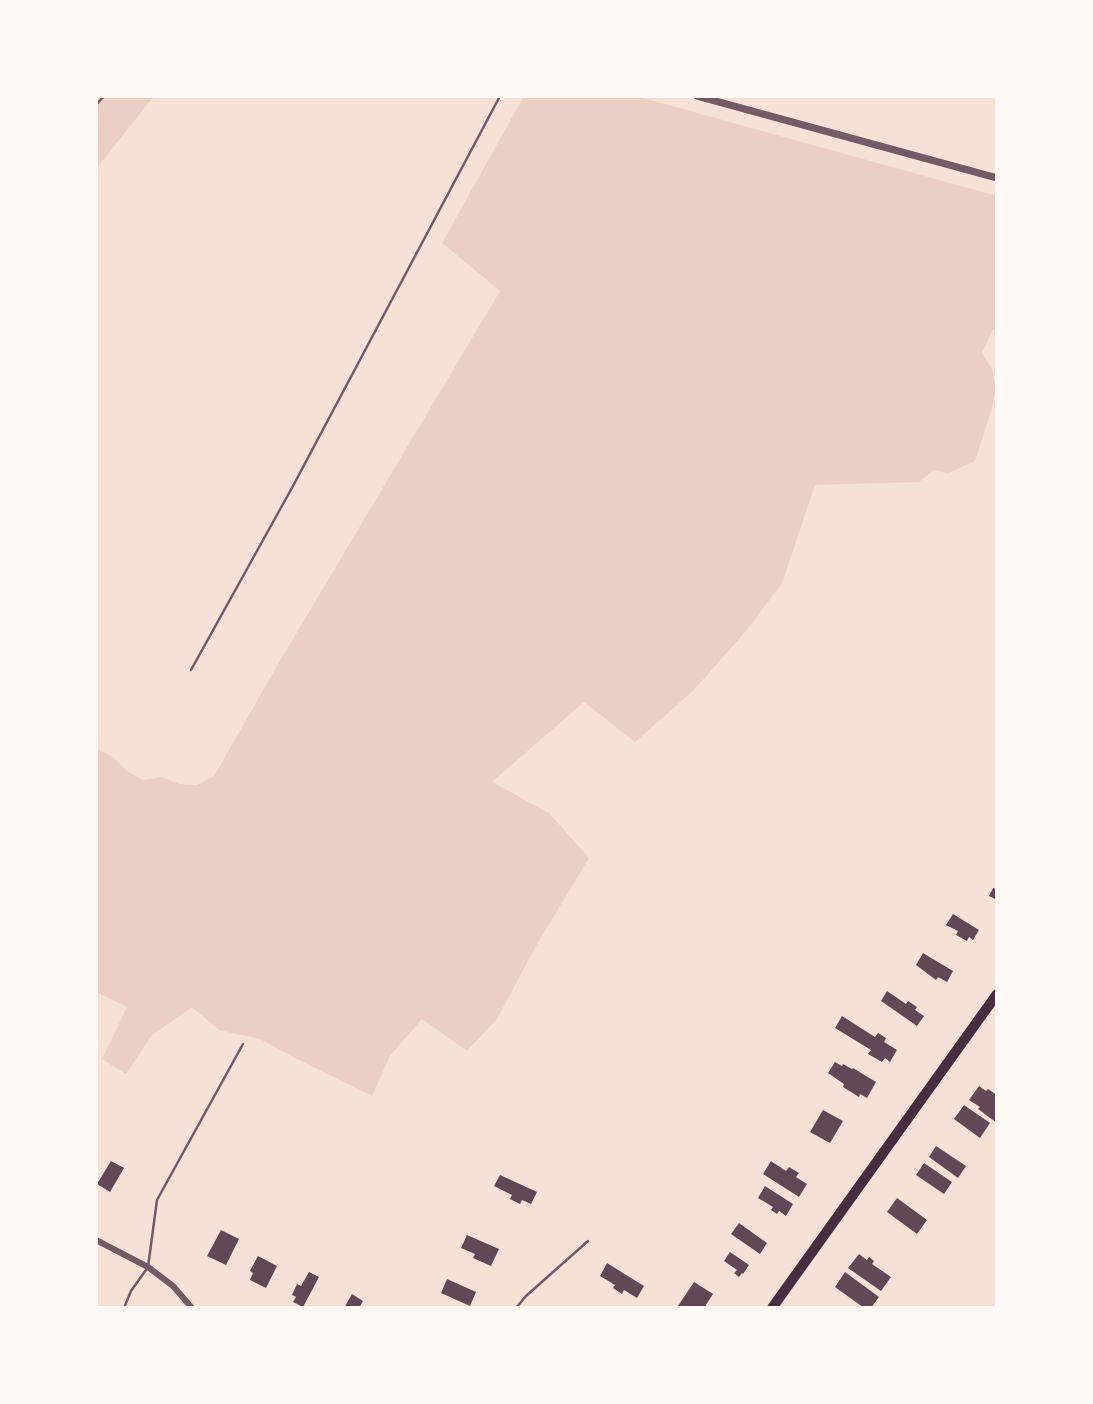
<!DOCTYPE html>
<style>
body{margin:0}
#map{position:relative;width:1093px;height:1404px;overflow:hidden;background:#f7e1d7;font-family:Arial,sans-serif}
canvas{display:block}
.frame{position:absolute;inset:0;border:98px solid #fffaf5;pointer-events:none}
</style>
<div id="map">
<canvas width="1093" height="1404"></canvas>
<div class="frame"></div>
</div>
<script>
const ctx = document.querySelector('canvas').getContext('2d');
ctx.lineJoin = 'round';
function fill(path, color) { ctx.fillStyle = color; ctx.fill(path, 'evenodd'); }
const toPath = rows => new Path2D(rows.map(r => 'M' + r).join(''));
function strokePath(path, color, width, dash) { ctx.strokeStyle = color; ctx.lineWidth = width; ctx.lineCap = dash ? 'butt' : 'round'; ctx.setLineDash(dash || []); ctx.stroke(path); }
fill(toPath([
 [96,96,154,96,96,169],
 [524,96,636,96,997,196,997,327,992,331,982,353,992,369,996,388,992,408,975,461,948,473,934,470,919,482,815,485,782,583,746,631,693,691,635,742,584,702,492,782,549,813,589,858,536,946,497,1019,467,1051,422,1019,390,1056,372,1096,293,1057,260,1039,219,1030,192,1007,151,1036,126,1074,102,1059,127,1007,96,992,96,748,113,757,127,771,143,780,162,777,179,784,197,785,214,776,278,664,500,291,442,243]
]), '#ebcfc5');
fill(toPath([
 [993,888,997,889,997,900,989,896],
 [953,914,979,930,973,940,969,937,967,941,956,935,958,931,946,925],
 [923,953,953,971,947,982,938,977,936,980,916,965],
 [887,991,906,1004,908,1001,917,1007,915,1010,924,1016,917,1026,881,1001],
 [842,1016,875,1037,878,1033,886,1038,884,1042,897,1050,890,1062,885,1058,882,1062,868,1054,871,1050,835,1028],
 [835,1062,842,1066,843,1064,852,1069,853,1068,876,1082,867,1098,860,1094,859,1097,843,1087,844,1084,828,1073],
 [979,1086,986,1091,988,1089,997,1095,997,1123,978,1109,980,1107,969,1100],
 [964,1105,990,1123,980,1138,954,1119],
 [823,1110,843,1121,830,1143,810,1132],
 [936,1146,966,1166,958,1178,929,1157],
 [111,1161,124,1168,110,1192,97,1184],
 [771,1161,786,1171,789,1167,799,1173,796,1177,807,1184,799,1197,763,1174],
 [924,1163,952,1182,944,1194,916,1175],
 [500,1175,537,1192,531,1204,522,1200,520,1204,510,1199,512,1195,494,1186],
 [765,1186,793,1204,786,1216,779,1211,777,1214,771,1210,773,1207,758,1198],
 [897,1198,927,1220,917,1234,887,1212],
 [739,1223,767,1243,760,1254,731,1234],
 [221,1230,239,1239,226,1265,207,1256],
 [467,1235,499,1249,491,1266,473,1258,475,1254,461,1248],
 [730,1252,749,1265,743,1274,742,1273,739,1277,734,1273,737,1270,724,1261],
 [859,1254,867,1260,869,1257,874,1261,872,1264,891,1277,881,1291,848,1268],
 [258,1256,277,1266,266,1288,250,1280,253,1273,250,1271],
 [607,1263,644,1286,637,1298,624,1290,622,1294,613,1288,615,1285,600,1276],
 [309,1272,319,1277,303,1307,293,1302,296,1297,292,1295,297,1284,301,1286],
 [845,1272,879,1297,871,1308,864,1308,835,1287],
 [447,1279,476,1292,470,1306,441,1293],
 [694,1282,713,1294,704,1308,680,1308,678,1306],
 [352,1294,363,1301,359,1308,344,1308]
]), '#644757');
strokePath(toPath([
 [96,105,104,96],
 [191,670,293,486,500,96],
 [124,1308,131,1291,148,1267,157,1200,243,1044],
 [516,1308,526,1296,588,1241]
]), '#755966', 2.5);
strokePath(toPath([
 [96,1240,148,1267,173,1286,192,1308]
]), '#755966', 6);
strokePath(toPath([
 [697,96,997,178]
]), '#755966', 7);
strokePath(toPath([
 [772,1308,997,994]
]), '#4a2c40', 10);
</script>
